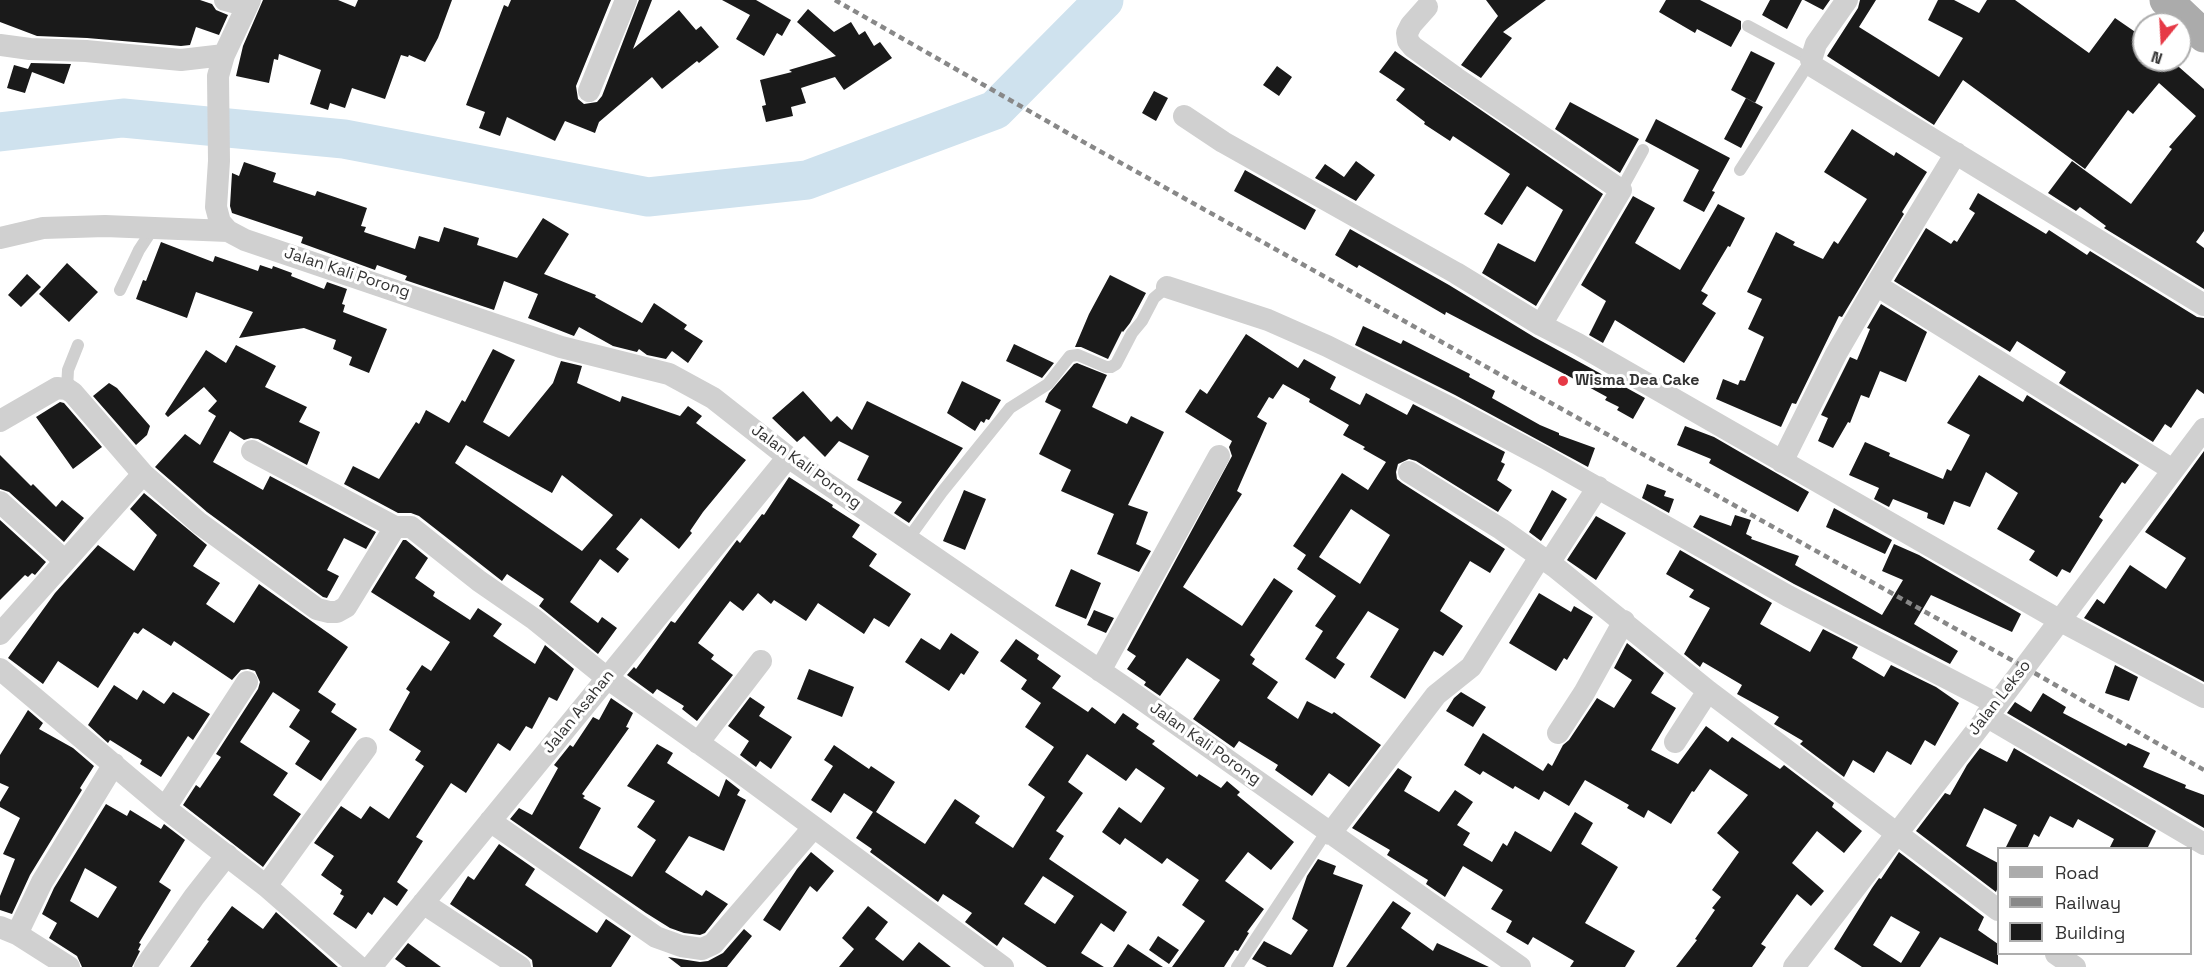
<!DOCTYPE html>
<style>
body{margin:0}
#map{position:relative;width:2204px;height:967px;overflow:hidden;background:#fff;font-family:"Space Grotesk",sans-serif}
canvas{display:block}
.legend{position:absolute;left:1997px;top:847px;width:195px;height:108px;box-sizing:border-box;background:#fff;border:2px solid #adadad;margin:0;padding:8px 10px;list-style:none;font-size:18px;color:#333}
.legend li{display:flex;align-items:center;gap:12px;height:30px}
.legend b{width:30px;border:2px solid #adadad}
.north{position:absolute;left:2132px;top:12px;width:60px;height:60px;box-sizing:border-box;background:#fff;border:2px solid #adadad;border-radius:50%;rotate:198deg;font-size:16px;font-weight:700;line-height:24px;text-align:center;color:#333}
.north::after{content:'';display:block;margin:auto;width:21px;height:27px;background:#e63946;clip-path:polygon(50% 0,100% 100%,50% 72%,0 100%)}
</style>
<div id="map">
<canvas width="2204" height="967"></canvas>
<ul class="legend">
<li><b style="height:8px;background:#ababab"></b>Road</li>
<li><b style="height:8px;background:#888"></b>Railway</li>
<li><b style="height:16px;background:#1a1a1a"></b>Building</li>
</ul>
<div class="north">N</div>
</div>
<script>
const ctx = document.querySelector('canvas').getContext('2d');
ctx.lineJoin = 'round';
const toPath = rows => new Path2D(rows.map(r => 'M' + r).join(''));
function strokePath(path, color, width, dash) { ctx.strokeStyle = color; ctx.lineWidth = width; ctx.lineCap = dash ? 'butt' : 'round'; ctx.setLineDash(dash || []); ctx.stroke(path); }
function fill(path, color) { ctx.fillStyle = color; ctx.fill(path, 'evenodd'); }
function label(font, color, halo, rows, align = 'center') {
  ctx.font = font + ' "Space Grotesk",sans-serif'; ctx.lineWidth = 6; ctx.setLineDash([]); ctx.textBaseline = 'middle'; ctx.strokeStyle = halo; ctx.fillStyle = color; for (const [text, x, y, turn = 0] of rows) {
    ctx.save(); ctx.translate(x, y); ctx.rotate((+turn || 0) * Math.PI / 180); ctx.textAlign = isNaN(turn) ? turn : align; if (halo) ctx.strokeText(text, 0, 0); ctx.fillText(text, 0, 0); ctx.restore();
  }
}
strokePath(toPath([
 [0,132,123,118,344,139,648,197,807,180,995,110,1104,0]
]), '#cfe2ee', 39);
fill(toPath([
 [0,0,200,0,212,4,216,10,228,15,219,35,196,27,190,45,181,46,87,38,37,36,0,22],
 [263,0,338,0,355,7,358,0,452,0,438,38,425,62,409,55,408,57,401,55,385,99,352,88,345,108,330,103,328,110,310,104,321,70,279,54,278,60,274,59,269,83,236,76,243,46],
 [511,0,611,0,576,86,578,99,584,104,597,102,602,96,639,0,652,0,633,49,679,10,696,30,701,26,719,47,699,63,697,61,662,89,652,77,599,122,595,133,565,121,555,141,507,117,500,136,479,128,485,112,466,105,504,5,508,7],
 [722,0,756,0,791,20,782,36,777,33,764,56,736,39,750,15],
 [1486,0,1546,0,1503,32,1512,38,1481,78,1461,65,1498,16],
 [1666,0,1700,0,1741,21,1741,29,1731,47,1697,29,1695,33,1659,12],
 [1770,0,1802,0,1787,29,1762,15],
 [1804,0,1830,0,1823,10],
 [1860,0,1876,0,1859,27,1939,77,1963,38,1928,20,1938,0,1954,0,1979,13,1987,0,2015,0,2089,53,2115,18,2144,38,2144,60,2171,60,2204,89,2204,231,2196,242,2204,248,2204,289,2104,228,2106,226,2080,207,2076,211,2048,193,2072,161,2131,204,2172,149,2169,147,2196,116,2159,83,2133,114,2128,110,2085,169,1963,80,1934,125,1827,56,1858,8],
 [808,9,834,32,851,22,859,35,865,31,874,46,880,42,892,58,844,90,835,77,801,88,806,103,791,107,793,116,766,122,762,106,766,105,760,80,792,72,789,70,836,56,797,22],
 [1395,51,1603,194,1536,306,1482,273,1498,243,1535,262,1563,210,1527,186,1502,225,1484,214,1510,174,1453,136,1450,141,1424,124,1425,122,1396,100,1405,89,1379,72],
 [1751,51,1775,63,1755,103,1731,90],
 [31,63,71,64,64,84,32,72,25,93,7,88,14,65,28,69],
 [1277,66,1292,77,1279,96,1263,85],
 [1154,91,1168,98,1156,121,1142,113],
 [1746,98,1763,107,1741,148,1724,139],
 [1570,102,1639,139,1620,173,1555,129],
 [1656,119,1730,158,1712,191,1715,192,1704,212,1683,201,1699,170,1645,141],
 [1852,129,1894,156,1896,152,1927,172,1902,212,1904,214,1842,317,1839,316,1796,404,1792,403,1781,427,1716,399,1723,379,1738,385,1740,380,1745,381,1764,337,1748,329,1762,299,1747,292,1776,232,1795,242,1793,245,1823,259,1834,241,1838,244,1867,199,1824,172],
 [1356,161,1375,175,1356,201,1315,178,1325,164,1344,177],
 [244,162,276,173,273,182,315,196,317,191,367,208,361,226,366,227,364,232,415,249,419,236,439,242,444,227,479,238,477,245,517,258,543,218,569,234,544,274,596,295,595,297,642,323,654,303,687,325,684,329,703,341,688,363,672,351,666,359,647,355,639,349,637,352,613,346,579,327,574,336,528,318,538,294,504,281,494,310,405,280,407,276,377,265,375,270,301,243,303,237,232,213,230,206,232,173,239,176],
 [1245,170,1316,210,1305,230,1234,191],
 [1978,193,2046,234,2049,230,2087,255,2090,251,2197,317,2204,318,2204,394,2197,389,2171,428,2165,424,2153,442,2059,383,2066,372,2017,341,2010,352,1894,281,1926,228,1951,244,1954,240,1957,242,1975,213,1969,209],
 [1633,196,1655,208,1635,243,1680,270,1718,204,1745,218,1730,247,1728,246,1701,291,1708,295,1702,304,1716,313,1684,363,1615,320,1603,343,1589,335,1606,301,1581,285],
 [1350,229,1449,285,1534,337,1645,398,1633,419,1617,410,1619,407,1605,400,1607,397,1574,379,1446,312,1445,315,1359,265,1357,268,1335,255],
 [161,242,213,262,215,256,258,271,260,265,272,269,273,266,292,273,291,276,324,289,327,282,347,289,342,304,345,305,343,312,387,329,369,373,349,365,352,357,333,349,336,340,304,328,239,338,253,312,196,292,187,318,136,299,143,280,146,281],
 [67,263,98,292,69,322,39,294],
 [27,274,41,287,21,307,8,295],
 [1110,275,1146,293,1130,323,1123,332,1122,331,1108,359,1081,347,1075,347,1089,314],
 [1881,304,1927,332,1906,382,1880,371,1869,398,1861,395,1850,423,1848,422,1833,448,1818,441,1828,418,1821,415,1850,357,1857,360,1870,329,1867,328],
 [1363,326,1401,344,1403,340,1470,374,1469,377,1495,391,1492,398,1540,425,1559,433,1559,435,1595,448,1588,467,1455,395,1355,345],
 [1246,334,1298,368,1304,359,1336,377,1330,389,1360,405,1366,393,1407,415,1413,404,1505,452,1501,462,1505,464,1497,480,1512,490,1498,512,1416,461,1409,459,1398,464,1396,472,1397,479,1402,483,1505,549,1490,573,1470,561,1440,611,1463,626,1443,656,1434,651,1405,699,1370,677,1399,629,1368,611,1336,658,1345,664,1335,679,1305,659,1323,631,1315,626,1336,596,1297,569,1306,555,1293,546,1342,473,1368,490,1386,462,1363,449,1365,447,1343,435,1349,425,1309,402,1310,399,1283,384,1273,399,1269,397,1257,417,1267,423,1237,491,1242,494,1183,587,1242,626,1274,578,1293,591,1250,655,1255,659,1252,664,1278,682,1267,698,1298,719,1307,701,1332,714,1334,712,1381,745,1349,787,1329,773,1312,796,1275,770,1278,765,1239,741,1234,748,1193,719,1220,680,1187,658,1160,696,1144,685,1146,682,1127,669,1136,656,1127,650,1232,456,1229,447,1232,441,1185,412,1200,389,1207,394],
 [1351,509,1390,535,1360,584,1319,557],
 [1014,344,1054,363,1042,378,1006,361],
 [236,345,276,366,265,387,307,407,299,422,320,432,307,465,258,439,251,438,244,440,230,431,213,462,263,490,270,476,376,532,366,549,344,538,327,570,339,576,327,598,323,597,207,512,155,467,185,434,200,445,216,416,208,411,217,401,204,387,168,417,165,414,206,350,226,363],
 [493,349,515,360,483,422,509,437,553,383,561,361,582,366,577,383,620,402,622,396,680,416,688,406,702,416,696,423,746,460,703,512,690,531,692,533,679,549,641,518,616,549,629,559,618,573,600,559,570,602,598,623,602,617,617,628,598,654,539,606,544,599,507,574,502,581,419,516,411,513,398,513,344,484,353,466,379,479,416,422,419,424,426,410,449,423,462,400,465,402],
 [466,445,552,493,562,475,613,515,582,551,455,463],
 [1077,363,1107,375,1092,407,1127,424,1131,416,1164,432,1128,505,1148,512,1136,544,1151,551,1139,572,1097,554,1114,514,1061,491,1071,470,1039,454,1061,410,1045,402,1049,393,1074,364],
 [1979,375,2023,402,2027,395,2139,465,2125,484,2122,482,2099,517,2103,520,2070,573,2062,569,2057,577,2029,560,2035,551,1997,529,2018,493,1986,472,1970,507,1954,501,1944,525,1927,518,1928,513,1893,499,1889,507,1874,499,1879,488,1849,475,1865,442,1890,453,1889,456,1943,479,1947,469,1951,471,1970,435,1947,423],
 [962,381,1001,400,989,420,986,419,984,423,981,421,975,431,947,413],
 [109,383,117,388,150,426,147,435,136,445,93,396],
 [803,391,831,422,837,416,852,430,867,401,963,448,909,523,894,513,902,502,857,480,869,456,839,441,825,457,804,436,797,442,772,418],
 [60,402,64,403,102,447,73,469,36,417],
 [1685,426,1714,437,1809,492,1798,512,1709,463,1711,459,1677,445],
 [2204,451,2204,682,2084,618,2097,599,2104,604,2130,565,2166,589,2186,558,2145,532],
 [0,455,31,486,33,484,56,507,62,500,84,518,64,542,9,492,0,489],
 [789,477,833,505,832,507,860,525,852,537,877,554,869,566,911,594,889,627,874,618,864,634,818,603,806,621,774,600,771,604,758,593,743,611,730,601,698,643,714,655,711,659,733,675,697,721,682,709,684,706,657,689,653,694,627,675,634,667,636,669,671,621,675,623,737,540,740,543,762,514,764,515],
 [1647,484,1666,491,1664,496,1674,499,1669,513,1642,498],
 [964,490,986,499,965,550,943,541],
 [1552,490,1567,499,1541,541,1529,532],
 [144,493,207,545,193,566,220,583,206,604,234,623,259,584,348,647,318,692,336,704,331,712,357,729,321,781,295,764,310,741,289,727,300,710,273,692,240,742,288,773,273,795,301,814,263,867,183,805,196,785,200,788,221,757,216,754,258,689,260,682,255,671,248,669,241,670,232,680,174,641,171,646,143,628,138,634,134,632,98,688,58,661,43,684,8,658,55,593,98,545,134,571,157,535,130,509],
 [1834,508,1892,540,1885,554,1826,527],
 [1700,515,1731,526,1735,515,1751,520,1746,534,1752,537,1751,539,1799,556,1795,565,1882,615,1903,580,1882,571,1894,544,1919,555,2021,614,2012,632,1931,595,1914,624,1958,651,1950,664,1794,584,1693,527],
 [1596,516,1626,533,1596,580,1567,560],
 [0,520,46,562,35,575,32,573,28,577,25,575,0,600],
 [403,540,406,540,428,558,415,578,435,592,433,596,470,620,478,608,502,624,493,636,535,664,545,645,574,669,557,701,549,697,532,729,526,726,510,751,498,743,466,793,451,783,416,837,423,841,397,882,408,890,397,906,384,897,372,915,368,912,356,929,333,914,344,896,340,894,342,890,321,875,334,856,314,843,341,806,361,819,370,806,389,819,424,766,415,760,421,751,389,730,410,692,406,689,422,665,431,671,450,642,371,592],
 [1680,550,1772,603,1760,624,1810,652,1823,629,1858,647,1852,658,1884,677,1891,665,1936,687,1959,703,1935,746,1925,740,1911,765,1887,751,1874,773,1853,760,1844,777,1800,744,1803,741,1774,724,1779,717,1737,694,1742,685,1703,662,1700,667,1684,654,1710,608,1689,597,1694,590,1666,574],
 [1071,569,1101,583,1086,619,1055,606],
 [1539,593,1571,612,1574,606,1593,617,1567,660,1564,658,1556,671,1509,643],
 [1094,610,1114,618,1106,633,1087,625],
 [951,633,979,652,964,675,961,673,949,691,905,662,921,638,940,650],
 [1016,639,1039,655,1037,659,1061,676,1052,688,1088,712,1092,707,1115,724,1123,713,1139,724,1136,728,1155,741,1152,744,1197,777,1199,774,1221,788,1227,781,1240,792,1237,795,1294,842,1271,870,1248,852,1225,881,1264,909,1247,932,1249,933,1238,951,1235,950,1224,967,1172,967,1205,921,1182,905,1199,880,1167,858,1162,864,1125,838,1120,845,1102,832,1119,807,1141,823,1165,788,1136,768,1126,781,1087,754,1068,782,1083,793,1056,831,1064,836,1049,859,1127,912,1114,932,1101,923,1081,953,1104,967,1047,967,1003,937,997,946,965,922,972,913,943,894,938,902,870,852,872,849,856,838,873,812,844,793,831,813,811,800,833,766,824,760,834,745,869,769,871,766,895,782,876,812,925,844,955,799,980,816,975,823,1013,848,1045,797,1028,785,1054,747,1025,727,1041,703,1021,689,1027,680,1000,661],
 [1043,876,1074,896,1055,924,1024,904],
 [1627,643,1664,673,1651,693,1676,708,1651,750,1678,764,1706,726,1728,742,1732,737,1780,769,1784,765,1834,803,1832,807,1862,831,1844,853,1817,831,1792,863,1824,891,1811,906,1797,894,1761,944,1766,947,1752,967,1676,967,1697,940,1695,939,1715,910,1712,908,1721,897,1712,890,1739,852,1717,833,1748,795,1710,769,1694,792,1692,791,1671,824,1648,810,1644,818,1627,808,1629,805,1585,780,1569,806,1544,791,1539,800,1515,786,1513,789,1483,771,1480,775,1464,765,1483,733,1543,771,1548,763,1552,766,1563,745,1569,740,1597,698,1614,708,1632,680,1614,668],
 [2115,665,2138,677,2129,701,2105,693],
 [809,669,854,687,842,717,797,699],
 [114,685,137,700,143,690,164,704,173,692,210,714,193,740,188,736,161,777,140,764,142,760,110,740,108,743,88,725],
 [1461,692,1486,707,1473,727,1446,711,1454,698],
 [2043,693,2066,707,2063,713,2126,746,2128,743,2150,753,2143,767,2186,785,2185,788,2204,795,2204,828,2007,713,2015,702,2031,712],
 [750,697,765,707,759,716,792,737,771,769,760,761,756,767,740,755,749,741,728,726],
 [611,698,633,713,626,727,629,728,582,794,585,796,583,798,601,808,579,848,632,877,656,840,637,827,655,801,627,786,657,744,673,753,667,763,719,797,726,779,740,790,737,795,746,800,724,851,689,836,665,872,702,896,706,890,728,904,705,933,700,935,684,933,670,928,646,913,510,819,519,808,532,815,558,768,554,765,570,745,573,747,593,717,599,720],
 [28,710,43,723,39,729,73,748,94,766,80,788,82,790,30,875,12,914,0,910,0,896,15,859,3,854,20,818,0,807,0,802,9,787,0,783,0,755],
 [1980,748,2007,762,2014,748,2156,831,2147,849,2109,849,2114,839,2078,819,2073,828,2050,816,2039,837,2034,834,2027,849,2005,849,2017,825,1984,808,1966,846,1998,863,1998,887,1996,892,1916,831,1945,793,1950,795,1967,765],
 [1398,768,1412,777,1404,791,1439,812,1455,790,1473,802,1457,825,1470,833,1463,845,1492,862,1503,843,1507,846,1515,831,1551,852,1575,812,1593,823,1581,844,1618,867,1585,923,1635,951,1625,967,1570,967,1574,961,1533,937,1528,945,1506,932,1512,921,1491,909,1503,890,1463,866,1445,897,1426,884,1428,880,1387,855,1390,850,1352,828],
 [106,804,127,816,130,810,161,829,164,824,185,840,159,882,171,890,139,943,141,944,138,950,140,951,132,967,82,967,77,956,49,938,57,923,42,914,54,888],
 [85,868,117,887,98,918,70,901],
 [499,844,535,869,525,885,597,933,606,919,631,936,611,967,533,967,532,960,527,956,450,904,468,876,474,880],
 [811,852,834,871,817,892,810,886,780,931,763,920,797,869],
 [1899,852,1984,917,1978,930,1998,944,1998,965,1940,937,1920,967,1862,967,1834,949,1872,888,1879,878,1881,879],
 [1891,916,1920,932,1901,963,1873,945],
 [1318,859,1336,866,1333,874,1363,885,1333,967,1267,967,1252,959,1264,941,1291,955,1308,930,1292,919,1307,876],
 [1393,901,1411,913,1401,928,1433,951,1437,943,1489,967,1346,967],
 [232,906,263,929,276,912,338,967,190,967,209,941,207,940],
 [868,906,888,922,875,939,903,961,919,942,951,967,839,967,854,949,842,938],
 [744,929,752,936,727,967,681,967,668,957,700,962,708,961,723,953],
 [1158,936,1179,950,1169,964,1149,950],
 [408,943,441,967,406,967,395,959],
 [1128,944,1163,967,1113,967]
]), '#1a1a1a');
strokePath(toPath([
 [1740,170,1811,60,1748,26],
 [1621,190,1643,150],
 [120,290,139,250,154,227],
 [67,389,68,370,78,345],
 [908,539,942,492,1010,408,1048,384,1070,356,1078,355,1106,367,1111,367,1116,364,1132,333,1142,321,1154,298,1167,287],
 [1237,967,1327,831]
]), '#d0d0d0', 12);
strokePath(toPath([
 [225,0,247,6],
 [250,0,224,55,218,76,219,161,216,207,220,222,228,231,245,240,561,347,669,374,713,398,788,457,1127,689,1520,967],
 [1847,0,1816,44,1811,60,1814,67,2204,305],
 [1427,7,1411,25,1407,33,1408,41,1413,47,1456,78,1621,190,1541,325],
 [0,45,30,49,86,51,181,60,224,55],
 [589,91,626,0],
 [1184,116,1223,142,1456,273,1541,325,1578,344,2059,620,2204,697],
 [1956,153,1876,285,2173,470],
 [0,238,43,228,105,226,228,231],
 [1167,287,1268,320,1327,346,1449,407,1545,458,1788,596,1997,704],
 [0,421,57,388,67,389,73,393,143,474,199,523,317,609,329,612,337,612,346,607,395,527,411,527,479,581,534,619,607,678,734,768,1003,967],
 [252,451,395,527],
 [1782,462,1836,354,1876,285],
 [1409,472,1501,529,1555,567,1708,691,1998,910],
 [0,502,65,561],
 [1549,563,1598,487],
 [0,634,143,474],
 [0,669,165,808,266,886,359,967],
 [1100,671,1219,456],
 [1986,716,2204,844],
 [1558,733,1584,693,1624,621],
 [1675,742,1708,691],
 [698,743,761,661],
 [165,808,247,682],
 [490,821,656,937,681,946,702,949,713,944,814,827],
 [1330,834,1436,695,1471,667,1540,557],
 [266,886,366,748],
 [423,903,520,967],
 [0,927,17,934,69,967],
 [17,934,42,882,114,764],
 [2056,954,2075,967],
 [145,967,194,897,227,855],
 [371,967,788,457],
 [1794,967,1997,704,2204,429]
]), '#d0d0d0', 22);
strokePath(toPath([
 [2166,0,2204,36]
]), '#ababab', 33);
strokePath(toPath([
 [835,0,1087,144,2024,667,2204,770]
]), '#888', 4.5, [6, 4.5]);
for (const [x, y, r, color] of [
 [1563,381,6,"#e63946"]
]) { const dot = new Path2D(); dot.arc(x, y, r, 0, 2 * Math.PI); ctx.fillStyle = color; ctx.fill(dot); strokePath(dot, '#fff', 2); }
label('16px', '#333', '#fff', [
 ["Jalan Kali Porong",347,273,18],
 ["Jalan Kali Porong",806,467,36],
 ["Jalan Lekso",2000,698,-52],
 ["Jalan Asahan",579,712,-51],
 ["Jalan Kali Porong",1205,744,35]
]);
label('bold 16px', '#333', '#fff', [
 ["Wisma Dea Cake",1575,381]
], 'left');
</script>
